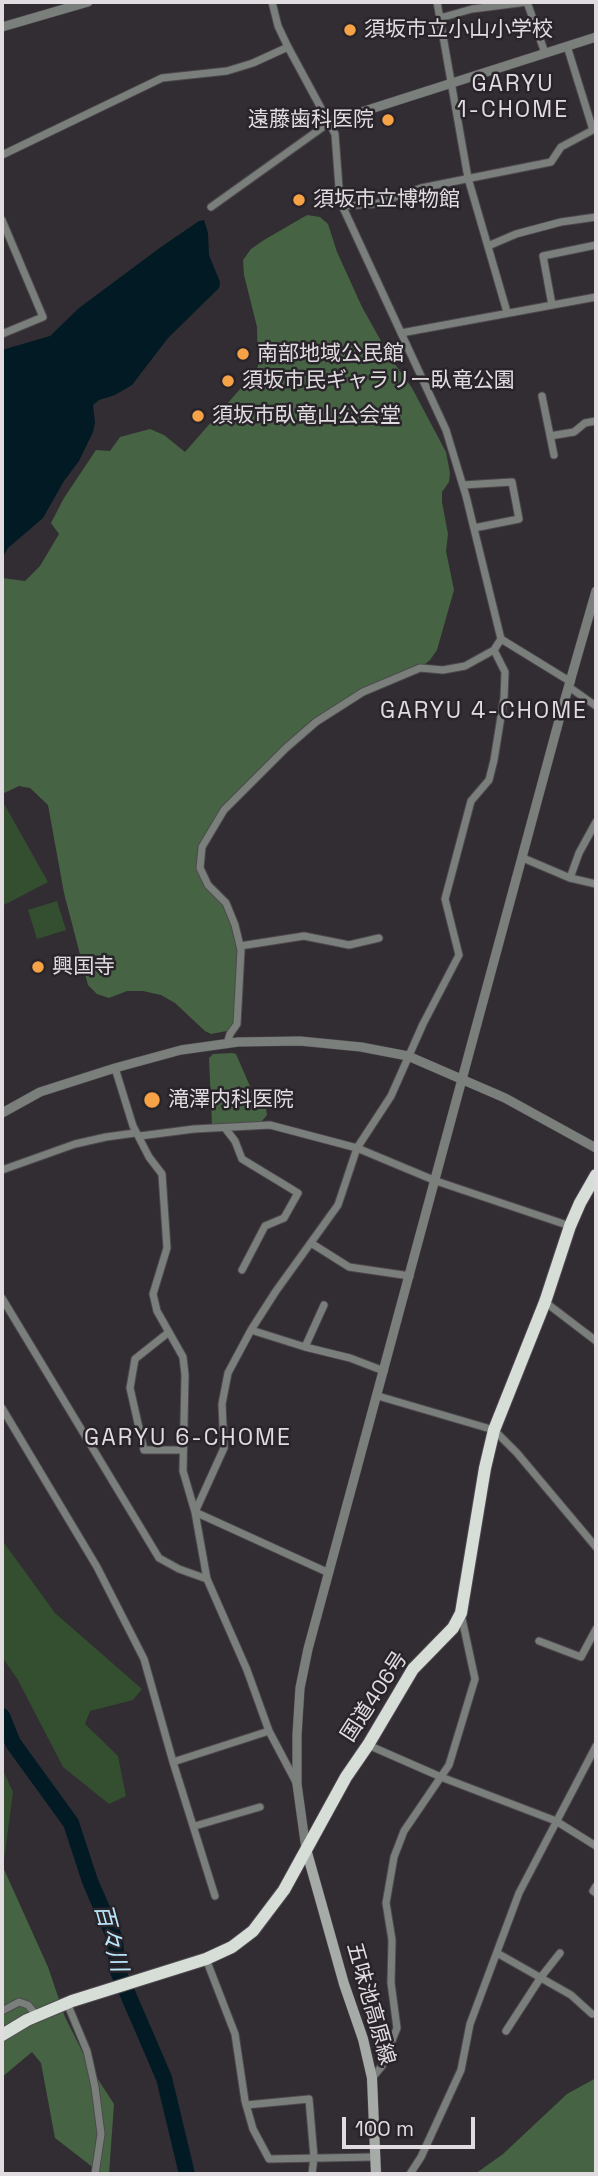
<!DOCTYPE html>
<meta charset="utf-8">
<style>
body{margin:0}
#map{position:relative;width:598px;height:2176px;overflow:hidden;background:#322d33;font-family:"Space Grotesk",sans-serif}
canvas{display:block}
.frame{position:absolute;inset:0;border:4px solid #e0dce0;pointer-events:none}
.scale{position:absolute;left:342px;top:2117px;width:133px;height:32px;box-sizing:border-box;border:4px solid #e0dce0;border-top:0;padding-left:9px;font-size:21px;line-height:24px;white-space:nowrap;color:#e0dce0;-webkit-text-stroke:5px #282429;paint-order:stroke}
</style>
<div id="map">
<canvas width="598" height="2176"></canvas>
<div class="frame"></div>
<div class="scale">100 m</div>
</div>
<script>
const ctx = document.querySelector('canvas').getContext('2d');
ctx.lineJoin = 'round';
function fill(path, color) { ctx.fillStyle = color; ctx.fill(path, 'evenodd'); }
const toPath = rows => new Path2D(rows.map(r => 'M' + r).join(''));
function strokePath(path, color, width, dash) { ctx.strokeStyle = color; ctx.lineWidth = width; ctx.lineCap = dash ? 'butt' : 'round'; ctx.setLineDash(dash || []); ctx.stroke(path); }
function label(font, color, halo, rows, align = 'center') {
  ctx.font = font + ' "Space Grotesk","Noto Sans JP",sans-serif'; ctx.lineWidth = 5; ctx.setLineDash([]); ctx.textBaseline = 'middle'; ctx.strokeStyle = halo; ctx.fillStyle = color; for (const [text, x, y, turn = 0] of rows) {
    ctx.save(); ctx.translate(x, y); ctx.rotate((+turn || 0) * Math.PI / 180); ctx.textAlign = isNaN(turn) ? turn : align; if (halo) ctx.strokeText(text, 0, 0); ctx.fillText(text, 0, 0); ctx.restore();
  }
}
fill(toPath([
 [2,800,48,882,2,906],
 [57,901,66,930,37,939,28,910],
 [2,1540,55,1613,142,1689,133,1700,90,1711,85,1724,118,1756,126,1796,109,1804,63,1767,18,1680,2,1657],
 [2,1768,13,1792,3,1867,2,1865]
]), '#334f30');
fill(toPath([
 [307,215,320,217,328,224,337,252,362,307,390,357,412,388,446,452,450,473,449,482,442,492,442,502,448,534,446,551,454,590,437,650,430,660,420,668,364,691,316,722,224,810,202,847,201,868,208,885,226,903,240,946,237,1024,227,1031,211,1034,205,1031,175,1003,161,995,143,991,127,991,109,998,97,994,88,985,64,893,48,805,30,788,19,786,2,794,2,578,25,581,40,566,59,534,51,523,64,498,96,450,110,451,120,437,150,429,164,435,185,452,255,372,258,366,257,327,244,275,243,260,251,249,264,240],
 [232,1053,236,1054,256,1100,266,1109,267,1115,261,1122,212,1125,209,1058,213,1054],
 [2,1865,48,1967,65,2017,90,2067,114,2104,109,2174,98,2174,99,2172,55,2138,41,2063,32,2052,2,2077],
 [596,2078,596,2174,475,2174,503,2154,567,2094]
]), '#466443');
fill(toPath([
 [204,220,208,233,209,255,220,282,219,288,168,338,132,385,115,395,99,400,93,405,95,423,93,432,79,461,64,481,43,518,8,548,2,558,2,350,50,336,79,308,161,247,199,221]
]), '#011a24');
strokePath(toPath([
 [2,1716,13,1743,71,1823,90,1881,115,1939,117,1969,164,2078,187,2174]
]), '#011a24', 16);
const minor = toPath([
 [272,2,278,26,288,47,335,134,340,201,446,430,466,496,501,639,571,682],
 [437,2,468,178,507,312],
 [440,18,472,9,527,2,545,53],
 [567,46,593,130,595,130],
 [2,155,162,78,227,71,253,63,288,47],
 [342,206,375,204,421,188,551,162,561,147,593,130],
 [211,207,330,122],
 [2,220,43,317,2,334],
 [488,246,516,234,561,222,596,217],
 [552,305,543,256,596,245],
 [401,333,596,297],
 [542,396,554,455],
 [550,436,574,432,585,423,596,421],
 [463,485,512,482,519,519,474,528],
 [569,687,596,706],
 [523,858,570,878,596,884],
 [570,878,579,853,596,822],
 [240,946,304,936,349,945,379,938],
 [227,1044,230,1034,237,1024,241,950,235,925,226,903,208,885,200,868,202,847,224,810,286,748,316,722,363,692,420,668,443,670,465,666,494,650,501,639],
 [115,1068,133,1126,149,1157,162,1174,167,1248,153,1294,157,1311,183,1357,185,1375,183,1471,195,1512,207,1579,247,1670,269,1731,297,1784],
 [225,1128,235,1141,242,1159,298,1193,284,1218,265,1226,242,1270],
 [2,1170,75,1144,106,1137,135,1133,140,1136,194,1129,270,1125,357,1148,436,1181,570,1226],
 [311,1243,349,1267,410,1276],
 [2,1298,159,1558,179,1569,207,1579],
 [545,1302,596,1341],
 [251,1330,305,1347,350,1358,384,1371],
 [169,1332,135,1359,130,1388,144,1450,183,1450],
 [305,1347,324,1305],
 [378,1396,494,1430,517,1453,596,1547],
 [2,1408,97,1567,144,1659,173,1762,215,1896],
 [195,1512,224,1448,222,1404,228,1373,251,1330,276,1291,338,1205,357,1148,391,1096,423,1024,459,955,445,899,471,801,489,780,494,760,504,698,505,672,494,650],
 [195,1512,329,1573],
 [539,1641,581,1657,596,1629],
 [368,1745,441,1777,556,1821,596,1846],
 [173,1762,269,1731],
 [195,1826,260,1807],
 [596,1886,593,1891,596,1893],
 [497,1953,571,1995,592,2014],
 [206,1959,235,2034,245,2101,253,2129,269,2159,374,2157],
 [67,2003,87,2051,95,2087,101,2134,95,2174],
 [2,2011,19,2002,28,2005,37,2016],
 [506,2031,541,1977,560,1953],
 [372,2078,382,2066,397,2028,391,1983,392,1940,386,1903,394,1857,404,1831,449,1765,475,1679,461,1614],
 [246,2105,309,2099,314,2157,312,2174],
 [410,2174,421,2157,461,2070,470,2024,519,1893,596,1746]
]);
const tertiary = toPath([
 [2,27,88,2],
 [330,122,596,37],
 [2,1113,40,1092,115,1068,181,1050,238,1042,300,1041,361,1047,408,1056,505,1098,596,1148],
 [306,1849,297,1784,297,1735,300,1688,308,1649,561,713,596,591]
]);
const secondary = toPath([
 [306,1849,344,1984,363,2039,372,2078,376,2174]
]);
const trunk = toPath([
 [2,2035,27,2020,72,2001,206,1959,232,1947,253,1931,284,1890,346,1777,368,1745,413,1669,453,1628,461,1613,485,1468,494,1430,545,1302,570,1226,580,1203,596,1175]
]);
strokePath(minor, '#4e494f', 9);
strokePath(tertiary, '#4e494f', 10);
strokePath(secondary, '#4e494f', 11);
strokePath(trunk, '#4e494f', 14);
strokePath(minor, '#7b7f7c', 7);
strokePath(tertiary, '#7b7f7c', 9);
strokePath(secondary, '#a7aba7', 10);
strokePath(trunk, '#d7ded8', 12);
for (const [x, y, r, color] of [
 [350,30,7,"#f6a247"],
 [388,120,7,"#f6a247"],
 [299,200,7,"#f6a247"],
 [243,354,7,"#f6a247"],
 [228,381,7,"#f6a247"],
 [198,416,7,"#f6a247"],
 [38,967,7,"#f6a247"],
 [152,1100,9,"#f6a247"]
]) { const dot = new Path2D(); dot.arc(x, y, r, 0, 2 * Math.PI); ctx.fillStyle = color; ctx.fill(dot); strokePath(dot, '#282429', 2.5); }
label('21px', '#e0dce0', '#282429', [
 ["須坂市立小山小学校",364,30],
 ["遠藤歯科医院",374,120,"right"],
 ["須坂市立博物館",313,200],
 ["南部地域公民館",257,354],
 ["須坂市民ギャラリー臥竜公園",242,381],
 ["須坂市臥竜山公会堂",212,416],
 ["興国寺",52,967],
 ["滝澤内科医院",168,1100]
], 'left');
label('21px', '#e0dce0', '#282429', [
 ["国道406号",375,1697,-57],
 ["五味池高原線",370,2004,74]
]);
ctx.letterSpacing = '2px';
label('23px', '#e2dbe2', '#282429', [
 ["GARYU",513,85],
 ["1-CHOME",513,111],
 ["GARYU 4-CHOME",484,712],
 ["GARYU 6-CHOME",188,1439]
]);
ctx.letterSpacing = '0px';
label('italic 23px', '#b8e7fc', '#282429', [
 ["百々川",110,1938,75]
]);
</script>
